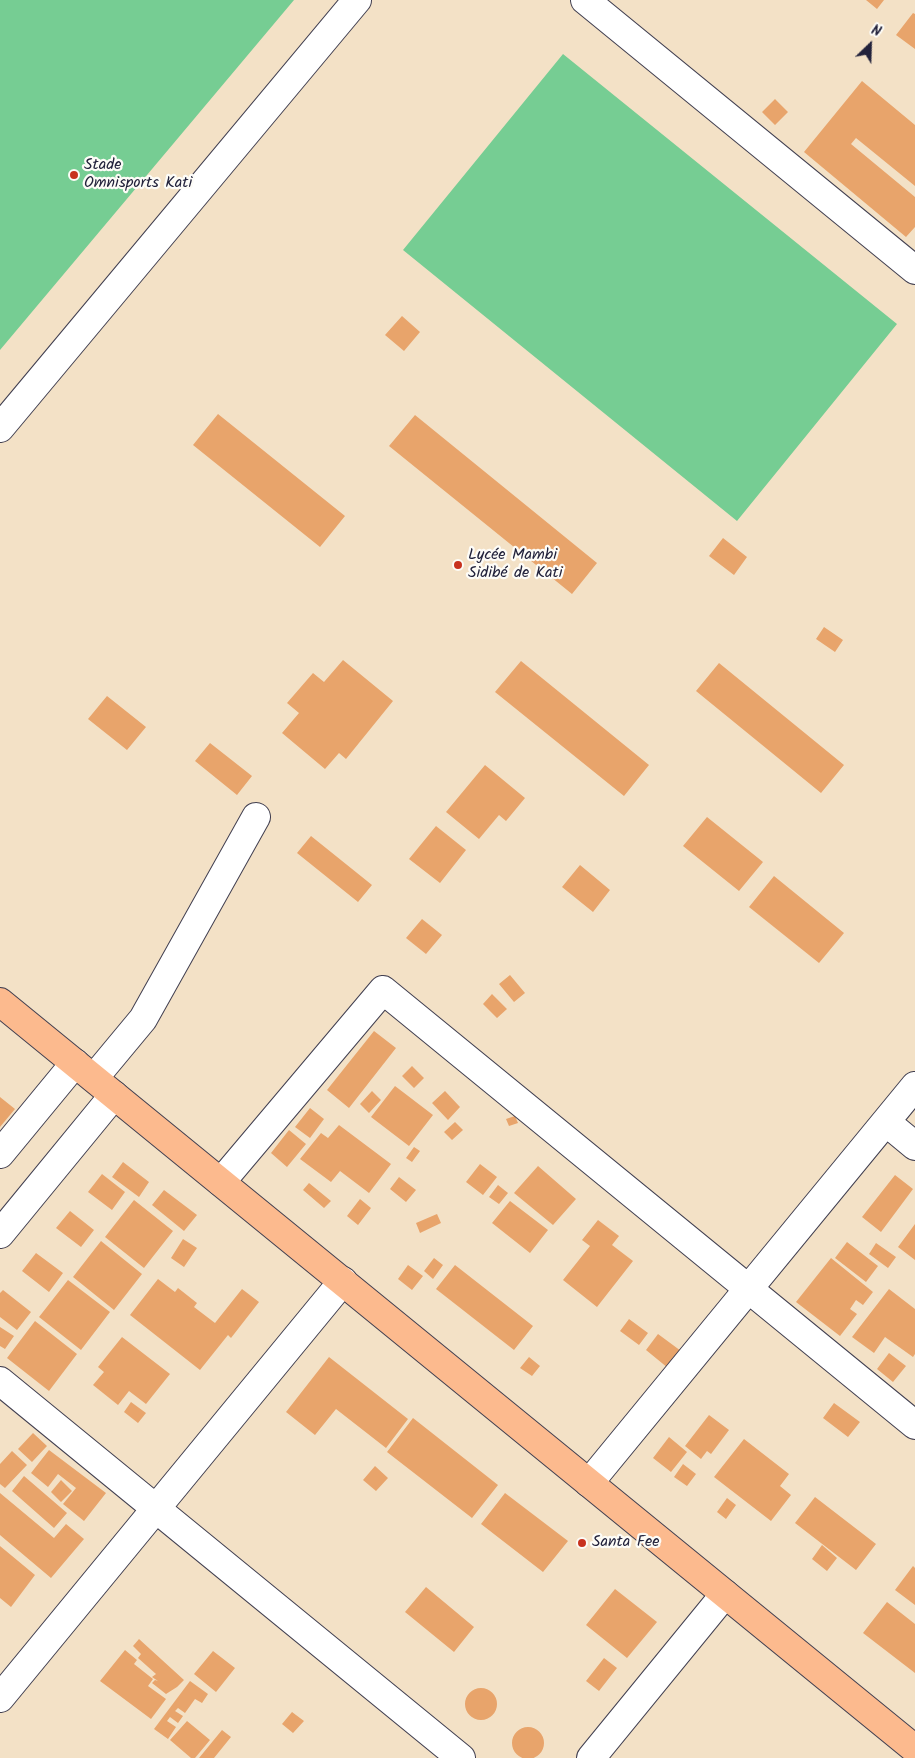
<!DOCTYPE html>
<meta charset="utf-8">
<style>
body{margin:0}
#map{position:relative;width:915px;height:1758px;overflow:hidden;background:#f3e1c6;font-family:Kalam,sans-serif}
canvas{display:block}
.north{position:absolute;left:845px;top:20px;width:50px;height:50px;-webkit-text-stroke:4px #fdfcf7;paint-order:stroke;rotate:24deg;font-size:14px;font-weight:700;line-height:20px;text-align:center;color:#22223b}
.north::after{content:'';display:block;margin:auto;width:18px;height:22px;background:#22223b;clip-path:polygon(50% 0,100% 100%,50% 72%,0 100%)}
</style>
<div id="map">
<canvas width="915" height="1758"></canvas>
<div class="north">N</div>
</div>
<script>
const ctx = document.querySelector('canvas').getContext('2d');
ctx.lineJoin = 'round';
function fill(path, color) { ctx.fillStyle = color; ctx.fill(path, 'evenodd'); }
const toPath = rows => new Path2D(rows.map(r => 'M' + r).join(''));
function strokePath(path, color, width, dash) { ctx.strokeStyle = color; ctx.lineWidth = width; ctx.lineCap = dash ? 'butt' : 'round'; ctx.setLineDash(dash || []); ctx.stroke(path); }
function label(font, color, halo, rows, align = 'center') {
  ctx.font = font + ' Kalam,sans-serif'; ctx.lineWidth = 4.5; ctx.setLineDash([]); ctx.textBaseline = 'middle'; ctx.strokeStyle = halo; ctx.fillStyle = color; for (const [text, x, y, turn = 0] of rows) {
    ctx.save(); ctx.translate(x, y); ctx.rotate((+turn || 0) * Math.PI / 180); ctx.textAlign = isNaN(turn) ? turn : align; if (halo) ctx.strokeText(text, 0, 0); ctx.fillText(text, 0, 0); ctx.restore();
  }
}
fill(toPath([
 [0,0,294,0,0,350],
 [563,54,897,324,737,521,403,250]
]), '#76cd93');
fill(toPath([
 [866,0,884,0,877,9],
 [913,13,915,14,915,49,896,35],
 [862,81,915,125,915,186,856,138,851,144,915,197,915,227,906,237,804,152],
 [775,99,788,112,775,125,762,112],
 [402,316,420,332,404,351,385,335],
 [218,414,345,516,320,547,193,445],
 [415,415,597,563,572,594,389,446],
 [723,538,747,557,734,575,709,556],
 [824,627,843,640,835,652,816,639],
 [343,660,393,701,346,759,339,753,325,769,282,733,299,713,287,703,313,673,324,682],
 [521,661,649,765,624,796,495,692],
 [719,663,844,765,821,793,696,691],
 [107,696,146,727,127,750,88,719],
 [210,743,252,776,237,795,195,761],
 [485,765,525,798,506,821,499,815,479,839,446,812],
 [707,817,763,862,739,891,683,846],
 [436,826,466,850,440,883,409,859],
 [311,836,372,885,358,902,297,853],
 [580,865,610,890,593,912,562,887],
 [774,876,844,933,819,963,749,907],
 [422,919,442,935,426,954,406,938],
 [510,975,525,993,514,1002,499,984],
 [492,994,507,1009,497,1018,483,1004],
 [374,1031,396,1048,349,1108,327,1090],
 [412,1066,424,1078,414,1088,402,1076],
 [395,1086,433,1115,409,1146,371,1117],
 [372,1091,381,1100,369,1113,360,1104],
 [445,1091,460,1107,448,1120,432,1103],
 [0,1097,15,1109,0,1127],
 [310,1108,324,1119,310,1138,295,1127],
 [515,1116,518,1123,509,1126,506,1119],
 [455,1122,463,1130,452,1140,444,1132],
 [339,1125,391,1164,369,1193,340,1171,331,1182,300,1159,321,1133,328,1138],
 [289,1130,306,1144,287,1167,271,1153],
 [414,1147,420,1151,412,1162,406,1158],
 [123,1162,149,1182,139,1197,112,1177],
 [480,1164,497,1177,483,1195,466,1182],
 [538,1166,576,1199,553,1225,514,1193],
 [102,1174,125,1192,112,1210,88,1192],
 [895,1175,913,1189,881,1232,862,1217],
 [399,1177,416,1190,406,1202,390,1189],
 [309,1183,331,1201,324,1208,303,1190],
 [498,1185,508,1193,499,1204,489,1197],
 [164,1190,197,1215,184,1231,152,1205],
 [360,1199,371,1208,358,1225,347,1216],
 [134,1200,173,1231,144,1268,105,1237],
 [510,1201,548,1230,530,1253,492,1223],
 [70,1211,94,1230,81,1247,56,1228],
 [437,1214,441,1223,420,1233,416,1223],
 [598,1220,619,1236,612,1245,633,1261,597,1307,563,1280,590,1246,582,1240],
 [915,1224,915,1260,898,1247],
 [183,1239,197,1248,184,1267,171,1258],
 [101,1241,142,1274,114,1310,73,1277],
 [847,1242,878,1266,866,1282,835,1258],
 [876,1243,896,1257,888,1268,869,1254],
 [36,1253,63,1273,49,1292,22,1271],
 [434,1258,443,1265,433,1279,424,1271],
 [831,1258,873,1292,863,1305,856,1300,850,1309,857,1314,840,1336,796,1302],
 [408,1265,423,1276,412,1290,398,1279],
 [455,1265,533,1326,514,1350,436,1289],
 [158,1279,175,1292,178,1288,197,1303,194,1307,215,1323,242,1289,259,1302,231,1338,228,1335,200,1370,130,1315],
 [68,1280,110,1312,81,1350,39,1317],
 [889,1289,915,1309,915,1354,913,1357,885,1337,874,1353,852,1337],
 [3,1290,31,1312,17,1330,0,1317,0,1293],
 [629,1319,648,1333,639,1345,620,1331],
 [35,1321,77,1354,49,1391,7,1358],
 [0,1327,14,1336,5,1349,0,1346],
 [658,1334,681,1351,668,1368,646,1350],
 [122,1337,170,1374,146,1404,129,1391,118,1405,93,1385,104,1372,98,1367],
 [889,1353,906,1366,893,1382,877,1369],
 [329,1357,408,1419,386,1448,336,1409,315,1435,286,1412],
 [529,1357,540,1366,532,1376,520,1368],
 [131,1402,146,1413,138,1423,124,1412],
 [834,1403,860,1422,848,1437,823,1418],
 [709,1415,729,1430,711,1454,707,1451,701,1459,685,1446],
 [413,1418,498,1485,472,1518,387,1452],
 [33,1433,47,1446,32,1462,18,1449],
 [669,1437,687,1452,671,1472,653,1458],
 [744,1439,789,1474,780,1486,791,1495,771,1521,714,1477],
 [49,1450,106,1493,84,1521,63,1504,76,1488,58,1474,48,1487,31,1473],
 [12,1451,27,1465,5,1488,0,1484,0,1464],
 [683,1464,696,1474,687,1486,674,1477],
 [375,1466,388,1478,376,1491,363,1480],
 [24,1476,67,1513,54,1528,12,1491],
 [61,1480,72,1491,61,1502,51,1492],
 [0,1493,54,1538,66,1524,84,1539,51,1578,0,1535],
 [505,1493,568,1541,543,1572,481,1524],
 [815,1497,876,1544,856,1570,795,1523],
 [727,1498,736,1505,726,1519,717,1512],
 [822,1545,837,1558,827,1571,812,1559],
 [0,1546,35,1575,11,1607,0,1598],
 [913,1566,915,1568,915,1605,895,1590],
 [426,1587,474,1627,454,1652,405,1612],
 [615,1589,657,1622,627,1658,586,1625],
 [887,1602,915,1624,915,1673,863,1633],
 [139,1639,184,1680,177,1687,166,1694,152,1683,155,1680,158,1681,152,1677,156,1674,138,1658,141,1654,133,1646],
 [125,1650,137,1660,134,1664,153,1679,148,1686,166,1699,151,1719,100,1681],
 [213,1651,235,1668,216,1692,194,1674],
 [604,1658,617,1668,599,1691,586,1681],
 [190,1681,208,1694,202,1703,195,1699,185,1713,178,1708,175,1711,183,1716,178,1723,170,1717,167,1721,176,1727,168,1739,154,1729],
 '465 1704a16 16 0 1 1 32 0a16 16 0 1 1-32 0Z',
 [292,1712,304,1721,293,1733,282,1724],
 [187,1721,210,1740,195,1758,191,1758,170,1740],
 '512 1743a16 16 0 1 1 32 0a16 16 0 1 1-32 0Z',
 [222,1730,231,1737,214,1758,199,1758]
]), '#e8a46b');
const minor = toPath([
 [585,0,915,270],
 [0,428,357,0],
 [94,1078,143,1019,256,817],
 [886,1122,915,1146],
 [0,1154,75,1063],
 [221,1182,383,990,915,1425],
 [0,1234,114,1095],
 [0,1381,461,1758],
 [589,1483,915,1086],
 [0,1698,343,1281],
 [591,1758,725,1594]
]);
const major = toPath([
 [0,1002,915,1749]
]);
strokePath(minor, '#413f50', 30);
strokePath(major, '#413f50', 30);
strokePath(minor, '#fff', 28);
strokePath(major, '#fcba8e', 28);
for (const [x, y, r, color] of [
 [74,175,5,"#c8321e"],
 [458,565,5,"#c8321e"],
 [582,1543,5,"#c8321e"]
]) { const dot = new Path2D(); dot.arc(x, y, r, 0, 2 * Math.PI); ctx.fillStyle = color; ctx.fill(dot); strokePath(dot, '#fdfcf7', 2); }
label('16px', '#22223b', '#fdfcf7', [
 ["Stade",84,166],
 ["Omnisports Kati",84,184],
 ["Lycée Mambi",468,556],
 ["Sidibé de Kati",468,574],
 ["Santa Fee",592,1543]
], 'left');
</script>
